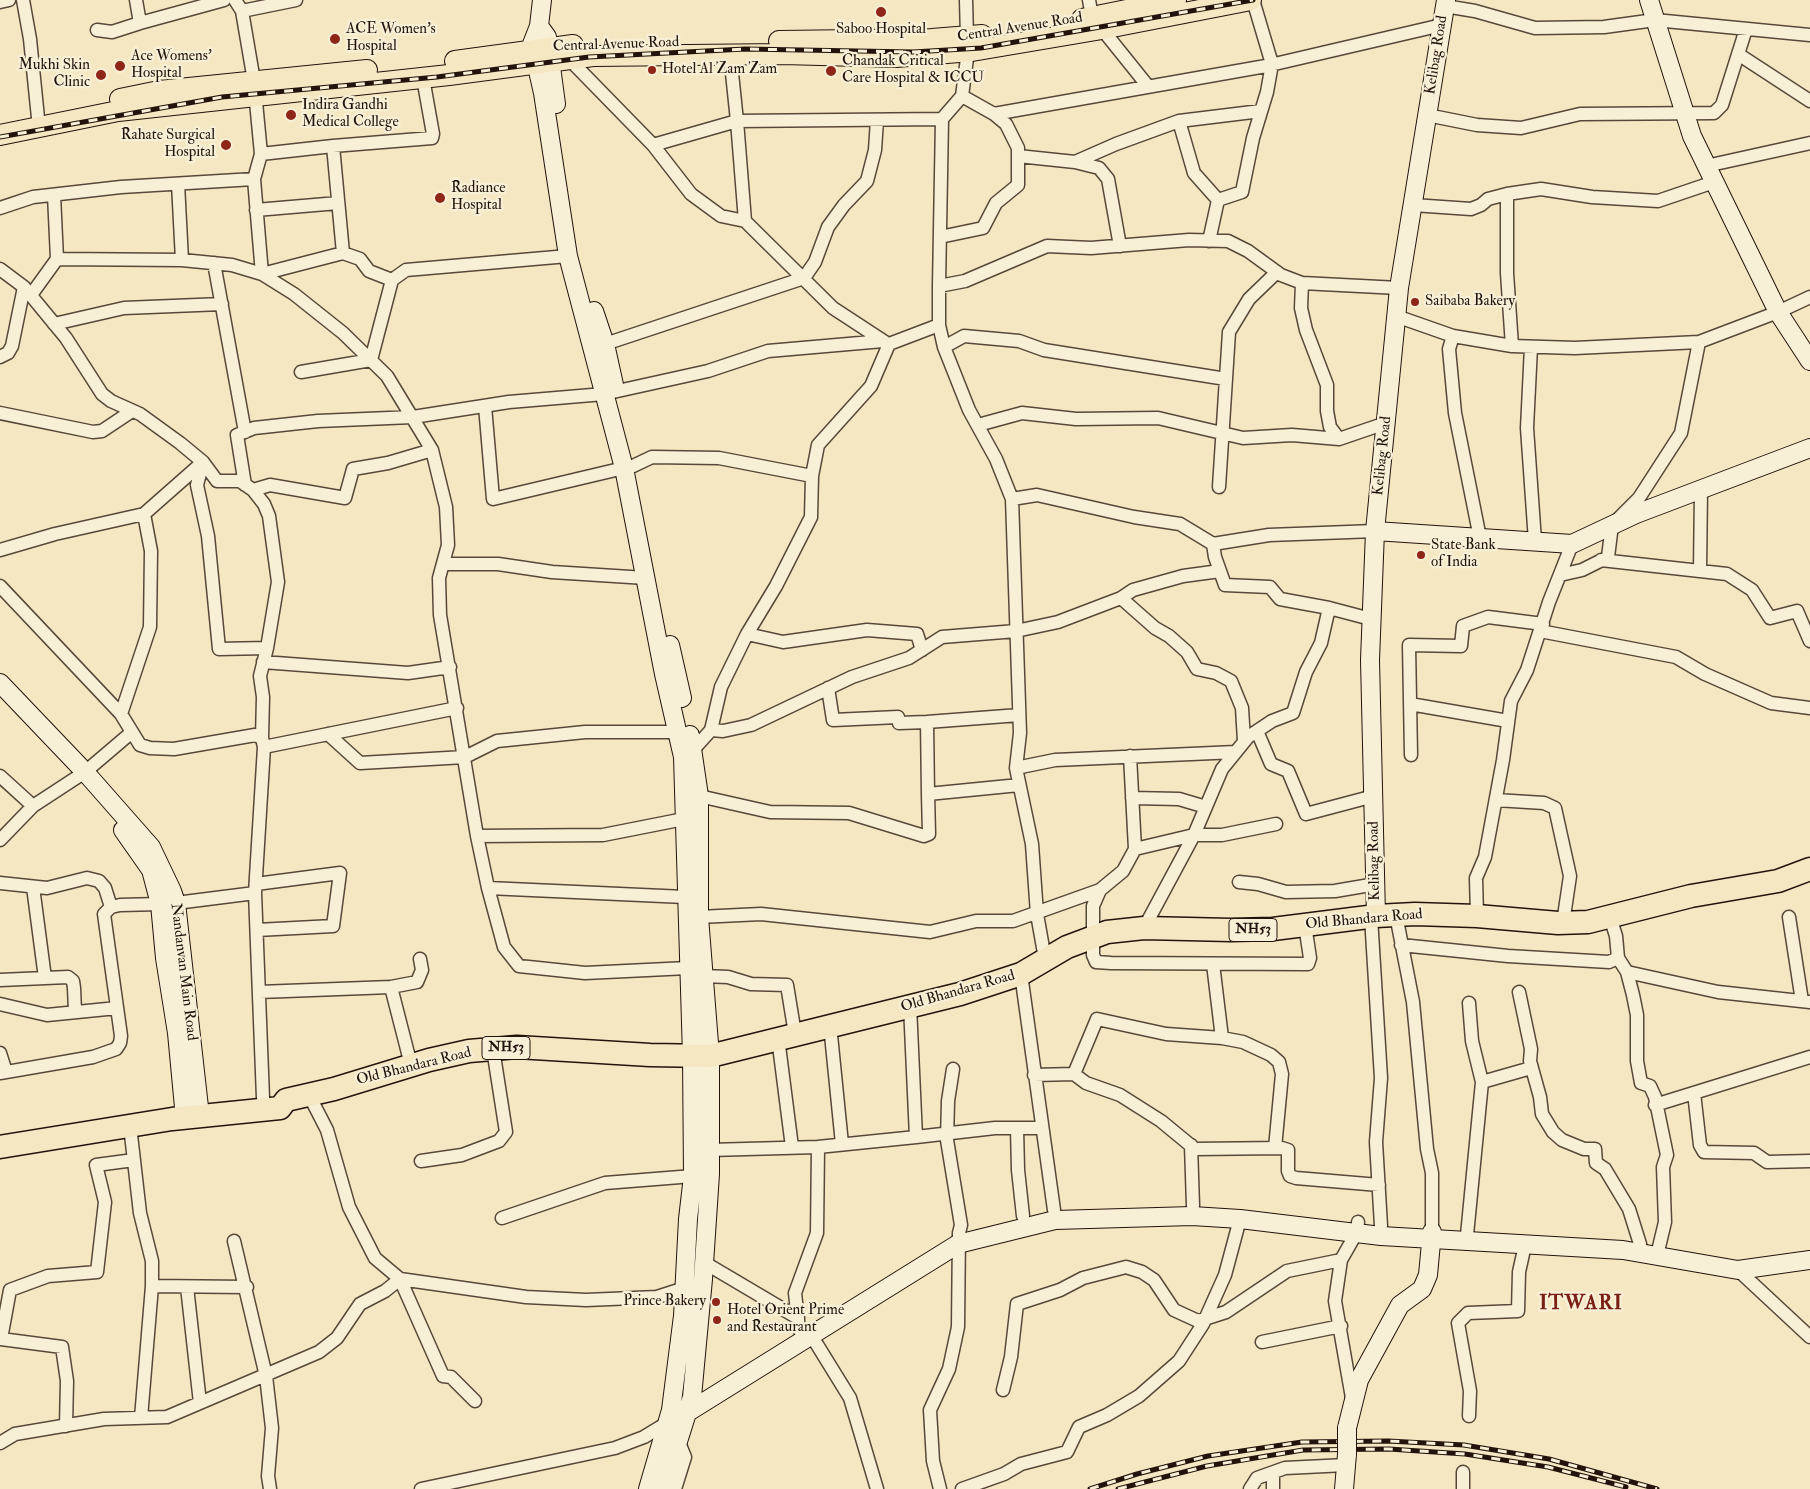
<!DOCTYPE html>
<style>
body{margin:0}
canvas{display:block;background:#f5e7c2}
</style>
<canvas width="1810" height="1489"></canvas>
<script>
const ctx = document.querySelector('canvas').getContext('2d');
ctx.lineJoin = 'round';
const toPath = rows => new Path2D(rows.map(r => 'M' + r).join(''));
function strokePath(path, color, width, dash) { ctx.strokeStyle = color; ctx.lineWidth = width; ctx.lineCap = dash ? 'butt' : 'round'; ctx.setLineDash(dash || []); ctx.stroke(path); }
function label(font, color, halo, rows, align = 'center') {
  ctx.font = font + ' "IM FELL Double Pica",serif'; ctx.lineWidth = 4.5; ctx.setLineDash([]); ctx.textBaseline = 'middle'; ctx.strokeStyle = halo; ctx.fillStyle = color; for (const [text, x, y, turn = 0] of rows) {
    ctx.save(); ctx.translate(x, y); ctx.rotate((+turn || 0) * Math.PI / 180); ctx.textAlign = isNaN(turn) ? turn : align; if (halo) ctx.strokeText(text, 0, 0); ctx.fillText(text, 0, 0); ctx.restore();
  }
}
const street = toPath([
 [23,0,30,39,38,118],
 [136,0,140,23,224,0],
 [235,0,242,11,296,0],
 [966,0,967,38],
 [1089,0,1092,17],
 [0,2,9,0],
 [1445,6,1475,11,1535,28,1604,27,1655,20,1810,35],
 [242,11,254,81,261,154,254,179],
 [1102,29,1147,85],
 [97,30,112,32,140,23],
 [1738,54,1810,101],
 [569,59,653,145,691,194,721,216,745,221,737,121,942,119,939,286],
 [994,114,1266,66,1442,25],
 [1427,115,1477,125,1521,128,1580,114,1714,113,1722,105,1746,29],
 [942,119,962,96,968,51],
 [1179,121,1194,173,1218,200],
 [653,145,737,121,730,54],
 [333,146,432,138,433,134,423,78],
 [261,154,333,146,343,253],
 [1018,156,1075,162,1116,144,1179,121,1261,111],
 [1075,162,1099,168,1108,179,1120,246],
 [1706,166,1810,143],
 [178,184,182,260],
 [54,195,57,259],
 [1413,205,1471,209,1481,205,1488,199,1507,194],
 [0,208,33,197,121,187,254,179,262,274,343,253,360,259,369,271,392,280],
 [256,210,338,203],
 [745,221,833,308,885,342],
 [940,237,983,228,996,203,1018,185,1018,148,1006,124,994,114,962,96],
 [1209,241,1218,200,1242,192,1253,138,1267,92,1272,64,1253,0],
 [214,263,245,432],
 [0,269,24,287,66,338,102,394,111,401,140,414,180,443,203,462,217,481,240,481,253,490,264,504,269,516,278,582,267,648,260,676,263,697,262,738],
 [1302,283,1399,288],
 [31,295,57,259,182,260,232,265,262,274,294,294,343,333,387,376,432,450,446,507,448,545,439,578,440,615,477,836,488,888,504,947,519,966,585,973,688,968],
 [1396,316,1453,336,1512,346,1575,348,1699,342,1778,312,1810,297],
 [54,324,124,308,222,304],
 [939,325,939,286,965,281,1047,246,1091,248,1189,240,1228,241,1248,251,1281,275,1302,283,1301,308,1306,330,1327,385,1327,411,1330,427,1339,439,1386,423],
 [1453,336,1449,349,1455,413,1480,538],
 [605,344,804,278,815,262,828,227,844,205,867,181,875,150,877,120],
 [1512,346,1507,273,1507,194,1541,189,1592,197,1658,201,1714,182],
 [944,347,964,336,1019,341,1044,350,1226,379],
 [1531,347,1527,428,1535,541],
 [0,357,8,353,12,346,24,287],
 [301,372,371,360,392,280,406,270,568,256],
 [485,406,493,499,624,468],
 [0,413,93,432,102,431,132,411],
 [978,425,1022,413,1076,419,1158,418,1243,438,1292,435,1339,439],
 [203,462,197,485,208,536,219,649,267,648],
 [633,466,652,457,719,458,812,476],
 [245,485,237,435,254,428,318,421,413,417,509,402,604,394,708,371,768,351,883,341],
 [1219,487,1229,332,1249,299,1277,272],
 [253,490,270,485,345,498,353,469,388,463,432,450],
 [1012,499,1037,495,1134,517,1180,524,1213,544,1269,535,1375,531],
 [1213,544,1215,557,1225,585,1270,587,1280,599,1329,608],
 [0,550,55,534,144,514],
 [1601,560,1727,574,1752,590,1770,618,1797,611,1810,641],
 [443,564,498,564,552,572,646,578],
 [1700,571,1701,489],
 [1560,575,1582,570,1608,557,1612,525,1639,498,1681,433,1699,342],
 [0,586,121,714],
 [1121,598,1155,628,1169,636,1187,652,1197,669,1216,673,1231,681,1242,708,1244,741],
 [1540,631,1676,657,1705,674,1771,703,1810,708],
 [747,634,783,642,867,630,917,634,922,650],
 [263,662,408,673,450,667],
 [828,688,833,720,898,717,899,723,927,722,928,794,1019,785],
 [1410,704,1508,721],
 [927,722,1019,715],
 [711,730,723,731,751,725,852,677,909,658,942,637,1016,631,1058,622,1121,598,1133,590,1183,576,1220,571],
 [1257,731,1271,764,1288,771,1306,814,1374,796],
 [132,732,121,714,150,627,151,551,144,514,203,462],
 [328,734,360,763,465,757,497,741,585,732,678,732],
 [264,747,457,708],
 [693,750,711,730,721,687,747,634,776,586,811,517,812,476,818,445,871,386,889,344,939,325,944,347,969,410,996,459,1012,499,1020,733,1016,768,1032,844,1037,914,1045,959],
 [1411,755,1409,645,1461,646,1463,626,1488,617,1543,624],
 [1130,756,1135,849],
 [1016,768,1055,760,1236,752],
 [0,776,33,806],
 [699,796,770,812,849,813,924,836,929,834,928,794],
 [1132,798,1179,799,1206,807],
 [1496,800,1544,803,1555,808,1570,876,1563,923],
 [1276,824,1222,835,1194,835,1135,849,1123,871,1100,890,1093,906,1093,955,1096,962,1111,963,1308,964,1310,958,1305,925],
 [477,836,603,835,684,819],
 [0,840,33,806,85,772,132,732,140,745,150,748,174,749,255,735,262,738,264,747,255,893],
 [1239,882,1258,884,1286,892,1335,891,1376,884],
 [0,883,47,888,87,878,99,881,105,888,111,907],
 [256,884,340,873,333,926,257,930],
 [33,887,45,978],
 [488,888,685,897],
 [176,903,255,893,263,1098],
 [1396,915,1413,1002,1427,1149,1432,1173,1432,1232],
 [1477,916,1476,878,1485,857,1503,760,1511,701,1527,670,1549,602,1572,544],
 [699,917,761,914,930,932,976,921,1013,921,1100,890],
 [1371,917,1381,1078,1376,1142,1381,1226],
 [1610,917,1616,936,1618,958,1627,972,1633,995,1637,1015,1637,1061,1641,1083,1650,1086,1655,1097,1667,1155,1663,1167,1665,1222,1659,1247],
 [1789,917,1802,1001],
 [1144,928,1194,835,1222,769,1248,737,1272,721,1293,713,1306,672,1321,643,1329,608,1367,618,1371,621],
 [1401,945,1508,956,1609,962,1618,958],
 [1213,964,1222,1038],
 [1627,972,1718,992,1810,1002],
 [1021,974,1054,1210],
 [703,976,728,977,751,984,787,985,795,1034],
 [0,980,68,977,73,981,74,988,75,1011],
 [259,992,391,987],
 [1519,992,1531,1049,1530,1061,1540,1097,1542,1114,1553,1132,1562,1140,1584,1149,1595,1149,1596,1163,1605,1169,1629,1209,1640,1244],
 [1469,1003,1472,1041,1482,1082],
 [0,1004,47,1015,117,1008],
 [830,1025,842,1144],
 [778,1038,792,1147],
 [0,1053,6,1072],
 [411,1065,391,987,417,982,422,970,420,959],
 [0,1073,93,1057,116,1049,120,1043,121,1036,104,914,111,907,120,905,160,904],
 [1074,1074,1097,1019,1166,1034,1222,1038,1243,1042,1271,1055,1279,1062,1282,1074,1275,1148],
 [1034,1075,1074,1074,1086,1083,1120,1095,1161,1121,1195,1149,1282,1148,1288,1150,1288,1171,1290,1176,1296,1178,1379,1185],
 [1694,1093,1700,1145,1704,1152,1754,1153,1767,1162,1810,1161],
 [1655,1105,1810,1057],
 [130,1126,140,1213,152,1261,152,1286,247,1287],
 [1017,1128,1018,1170,1023,1216],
 [916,1137,995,1128,1042,1128],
 [1191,1145,1193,1206],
 [818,1147,916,1137,910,1006],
 [710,1150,818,1147,817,1233,795,1293,799,1329,805,1339],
 [421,1161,462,1155,499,1141,506,1132,493,1049],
 [502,1218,605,1183,693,1176],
 [1467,1235,1482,1082,1531,1068],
 [234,1241,266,1376,272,1428,268,1476,270,1489],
 [705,1263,798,1318],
 [1738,1270,1810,1337],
 [400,1279,526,1297,586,1300,657,1297,685,1288],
 [400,1279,443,1376,451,1377,475,1401],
 [187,1287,200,1403],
 [808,1330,850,1398,877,1489],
 [1262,1342,1341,1326],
 [1003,1390,1011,1357,1017,1304,1060,1290,1083,1278,1126,1267,1142,1272,1154,1280,1174,1310,1198,1321,1226,1312,1287,1271,1341,1260],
 [1352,1398,1335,1301,1341,1260,1357,1232,1358,1222],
 [1469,1416,1470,1391,1458,1323,1468,1313,1518,1311,1519,1272,1525,1245],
 [141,1418,152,1286],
 [66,1426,67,1381,62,1347,1,1339,10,1290,48,1276,97,1272,105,1202,96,1165,134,1160],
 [0,1443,15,1434,104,1419,167,1417,319,1352,337,1338,360,1304,385,1291,400,1279,375,1258,349,1207,327,1130,309,1095],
 [1273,1473,1273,1489],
 [421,1489,615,1448,644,1437,667,1423],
 [675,1489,685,1457,678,1440],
 [940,1489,933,1461,930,1410,949,1369,958,1327,959,1233,961,1225,947,1140,948,1101,953,1069],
 [962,1489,1004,1474,1021,1464,1067,1452,1079,1427,1107,1415,1139,1396,1179,1361,1203,1324,1225,1275,1240,1219],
 [1250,1489,1257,1478,1285,1468,1346,1465],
 [1463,1489,1463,1472]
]);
const secondary = toPath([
 [542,0,539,26,532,44,543,93,568,256,624,468,664,674,683,757,692,1056,693,1176,688,1219,683,1316,671,1410,648,1489],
 [1649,0,1692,136,1778,312,1810,361],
 [539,26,547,37,556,104],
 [594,311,605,344,614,385],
 [1375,531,1572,544,1636,514,1810,448],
 [670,645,682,698],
 [0,683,85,772,151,847,172,891,176,903,200,1116],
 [123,830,151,870,160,904,165,958,177,1033,185,1118],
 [1376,916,1370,660,1375,531,1399,288,1446,0],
 [683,1411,688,1412,958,1244,1055,1220,1192,1216,1240,1219,1381,1236,1623,1250,1738,1270,1810,1260],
 [1347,1428,1359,1380,1400,1305,1422,1289,1428,1275,1432,1232],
 [663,1489,692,1397,703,1279,710,1174,710,1056,699,917,699,796,690,735],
 [1344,1489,1347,1454]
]);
const primary = toPath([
 [1082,19,1176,0],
 [779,41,932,39,982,35],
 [455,61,573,45],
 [120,99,159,91,367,70],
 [0,135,118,111,449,75,593,56,783,54,896,57,972,51,1102,29,1251,0]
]);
const highway = toPath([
 [0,1147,172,1119,280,1108,286,1100,334,1089,429,1060,469,1051,517,1047,650,1055,710,1056,960,994,1021,974,1067,947,1107,932,1144,928,1231,930,1273,929,1376,916,1415,914,1477,916,1558,923,1588,922,1691,896,1778,881,1810,869]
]);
strokePath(street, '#58483a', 15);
strokePath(secondary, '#23130c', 20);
strokePath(primary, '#23130c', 22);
strokePath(highway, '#23130c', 25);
strokePath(street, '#f8efd7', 12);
strokePath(secondary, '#f8efd7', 18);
strokePath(primary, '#f5e7c2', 20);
strokePath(highway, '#f5e7c2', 22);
const rail = toPath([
 [0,137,222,97,437,77,589,57,745,49,913,52,981,48,1253,0],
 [1090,1489,1137,1474,1208,1456,1302,1442,1388,1441,1464,1445,1549,1459,1657,1489],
 [1118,1489,1207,1466,1303,1450,1389,1449,1465,1454,1548,1467,1626,1487]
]);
strokePath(rail, '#23130c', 5);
strokePath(rail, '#f8efd7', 3, [9]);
const secondaryBridge = toPath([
 [1347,1428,1347,1454]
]);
strokePath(secondaryBridge, '#23130c', 20, []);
strokePath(secondaryBridge, '#f8efd7', 18);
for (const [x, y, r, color] of [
 [881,12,6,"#8f2418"],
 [335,39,6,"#8f2418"],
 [120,66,6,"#8f2418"],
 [652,70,5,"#8f2418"],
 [831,71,6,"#8f2418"],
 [101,75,6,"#8f2418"],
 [291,115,6,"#8f2418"],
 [226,145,6,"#8f2418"],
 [440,198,6,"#8f2418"],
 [1415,302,5,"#8f2418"],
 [1421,555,5,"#8f2418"],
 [716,1302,5,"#8f2418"],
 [717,1320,5,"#8f2418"]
]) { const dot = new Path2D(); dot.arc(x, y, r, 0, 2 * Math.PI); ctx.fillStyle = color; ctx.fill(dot); strokePath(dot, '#f8efd7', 2); }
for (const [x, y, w] of [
 [1253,930,48],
 [506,1048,48]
]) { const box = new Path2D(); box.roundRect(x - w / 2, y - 11.5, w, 23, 4); ctx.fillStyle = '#f8efd7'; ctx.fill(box); strokePath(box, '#23130c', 1); }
label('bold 14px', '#23130c', null, [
 ["NH53",1253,930],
 ["NH53",506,1048]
]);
label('15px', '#23130c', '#f8efd7', [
 ["Central Avenue Road",1020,28,-9],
 ["Central Avenue Road",616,45,-2],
 ["Kelibag Road",1437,55,-81],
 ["Kelibag Road",1383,456,-84],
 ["Kelibag Road",1375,861,-91],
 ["Old Bhandara Road",1364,920,-5],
 ["Nandanvan Main Road",183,972,83],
 ["Old Bhandara Road",958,992,-16],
 ["Old Bhandara Road",414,1067,-14]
]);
label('15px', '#23130c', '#f8efd7', [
 ["ACE Women's",346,30],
 ["Hospital",346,47],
 ["Saboo Hospital",881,30,"center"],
 ["Ace Womens'",131,57],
 ["Hospital",131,74],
 ["Chandak Critical",842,62],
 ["Care Hospital & ICCU",842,79],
 ["Mukhi Skin",90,66,"right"],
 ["Clinic",90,83,"right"],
 ["Hotel Al Zam Zam",662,70],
 ["Indira Gandhi",302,106],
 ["Medical College",302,123],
 ["Rahate Surgical",215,136,"right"],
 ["Hospital",215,153,"right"],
 ["Radiance",451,189],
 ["Hospital",451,206],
 ["Saibaba Bakery",1425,302],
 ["State Bank",1431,546],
 ["of India",1431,563],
 ["Prince Bakery",706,1302,"right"],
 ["Hotel Orient Prime",727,1311],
 ["and Restaurant",727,1328]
], 'left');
ctx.letterSpacing = '1px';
label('bold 20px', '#7a1f14', '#f8efd7', [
 ["ITWARI",1581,1305]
]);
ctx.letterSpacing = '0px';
</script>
